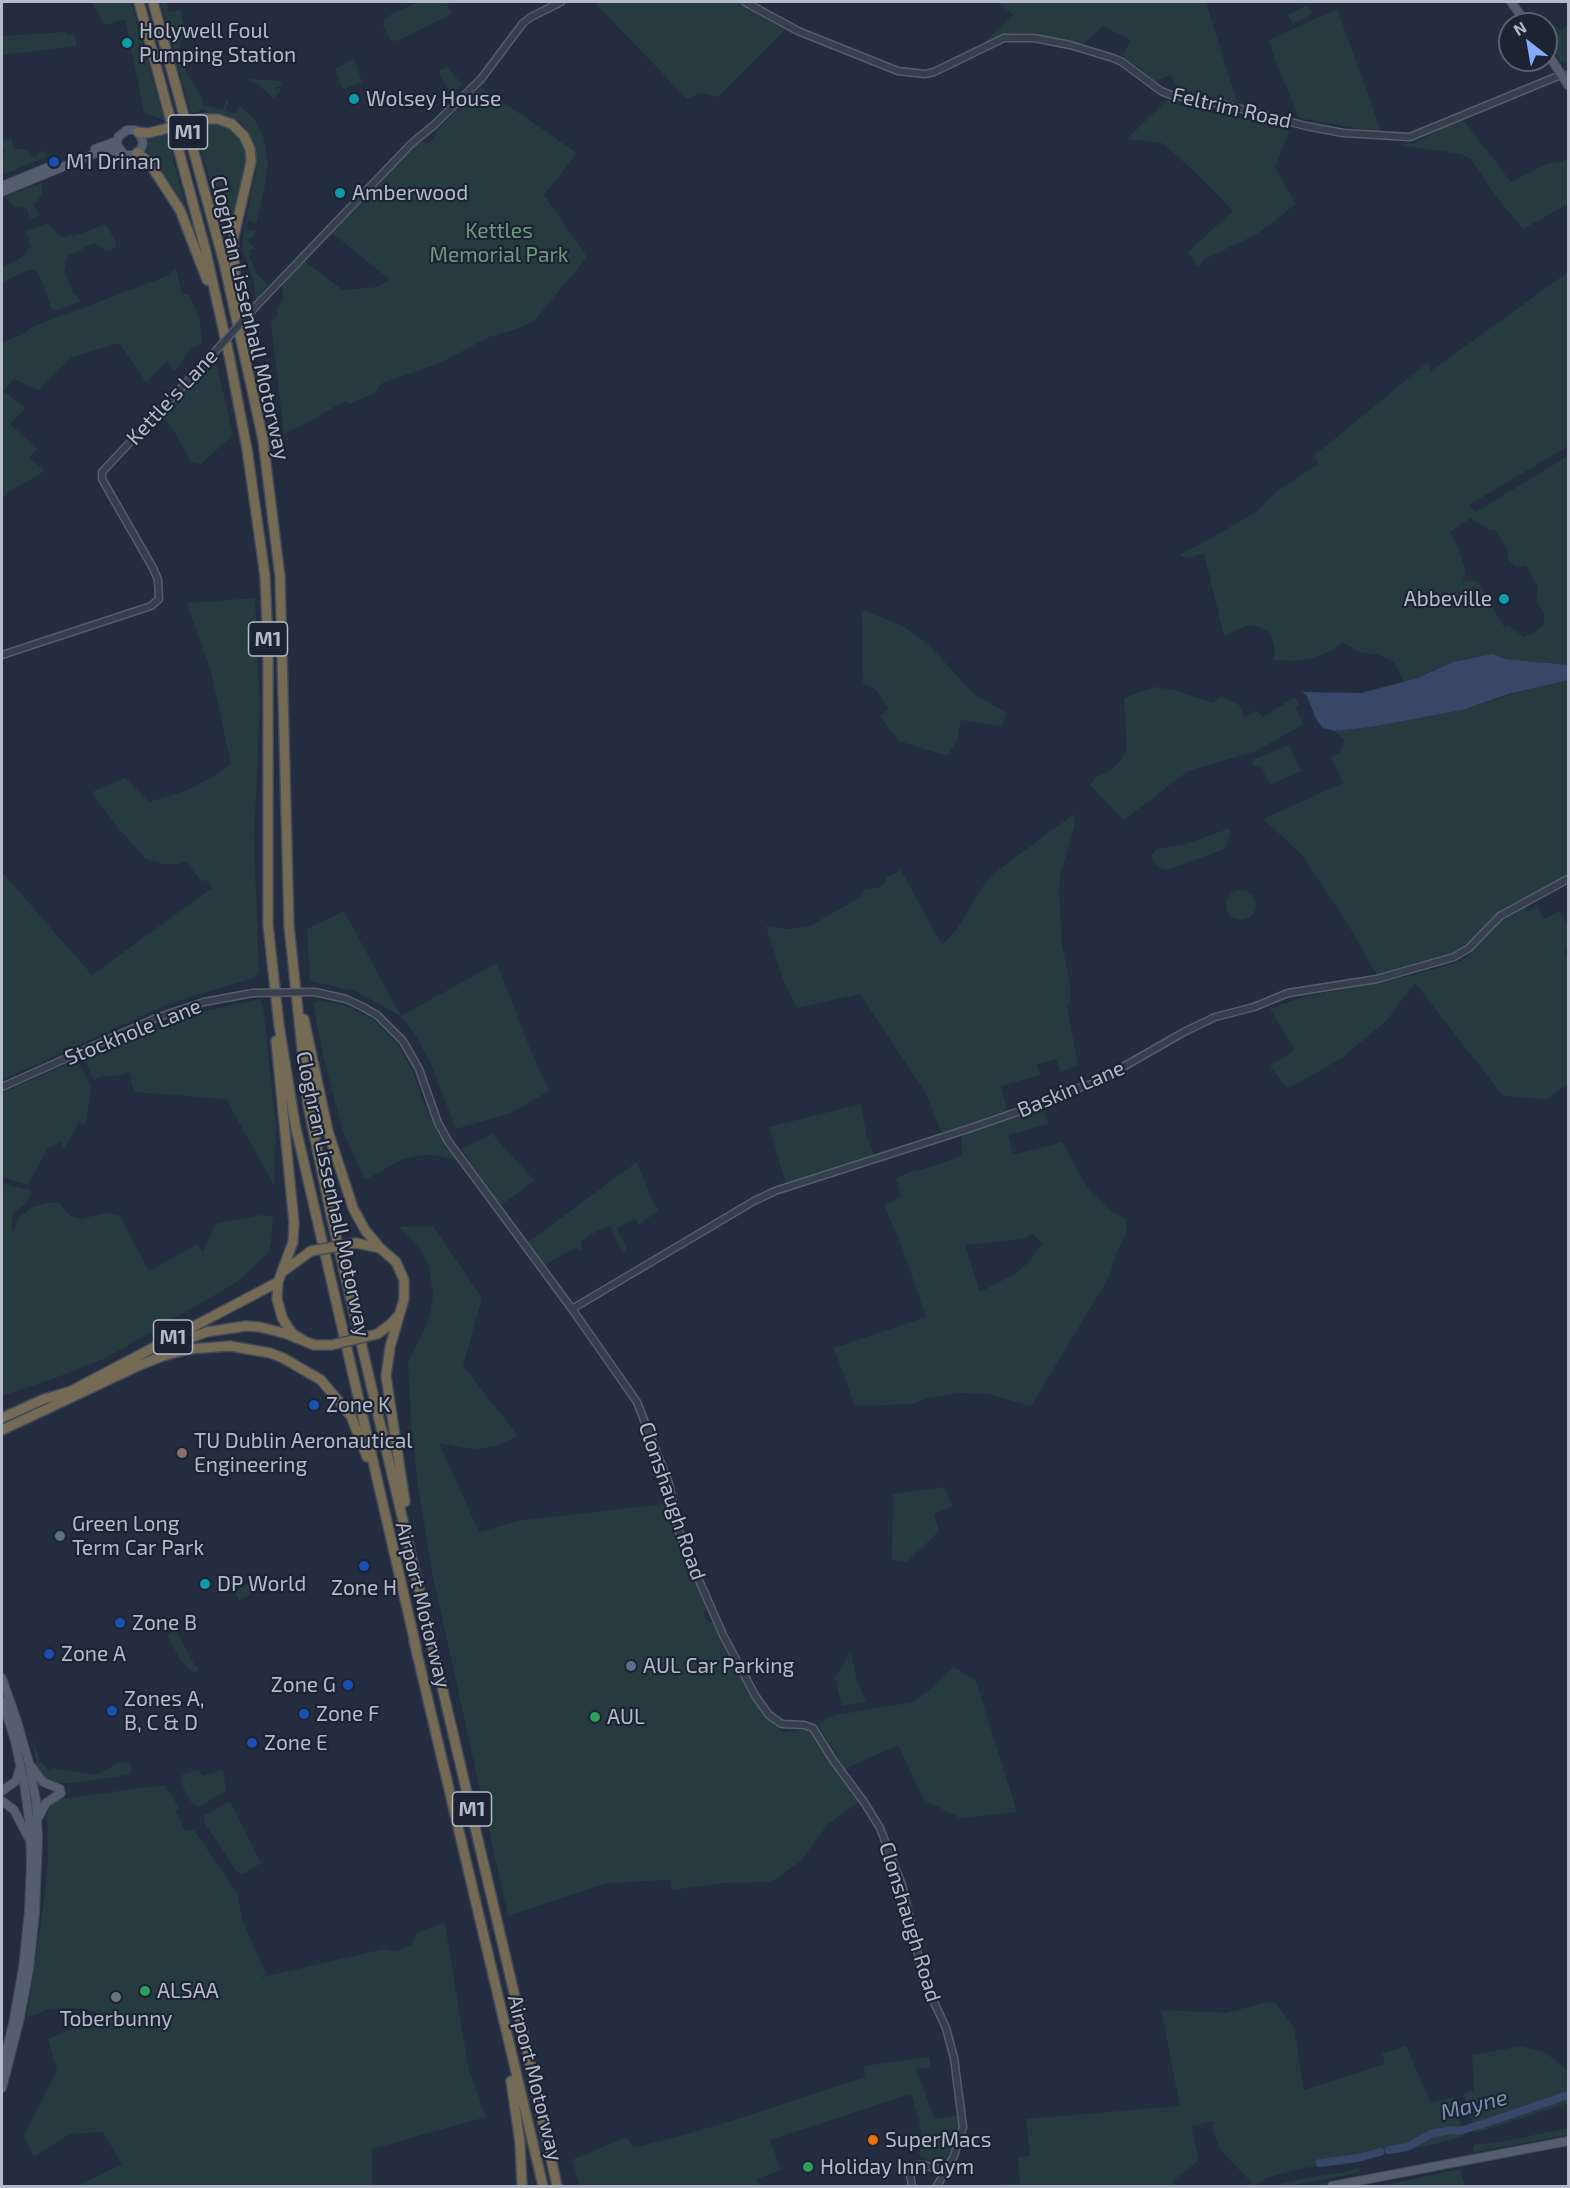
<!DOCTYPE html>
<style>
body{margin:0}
#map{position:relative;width:1570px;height:2188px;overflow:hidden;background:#232d3f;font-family:"Exo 2",sans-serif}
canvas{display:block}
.frame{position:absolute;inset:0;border:3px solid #b4baca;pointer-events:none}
.north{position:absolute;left:1498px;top:12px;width:60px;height:60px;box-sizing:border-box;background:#1c2434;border:2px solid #596070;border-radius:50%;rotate:329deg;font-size:16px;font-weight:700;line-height:24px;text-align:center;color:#b4baca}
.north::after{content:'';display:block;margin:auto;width:21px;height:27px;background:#87a9fc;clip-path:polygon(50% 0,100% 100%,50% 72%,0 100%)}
</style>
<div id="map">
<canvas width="1570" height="2188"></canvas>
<div class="frame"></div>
<div class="north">N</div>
</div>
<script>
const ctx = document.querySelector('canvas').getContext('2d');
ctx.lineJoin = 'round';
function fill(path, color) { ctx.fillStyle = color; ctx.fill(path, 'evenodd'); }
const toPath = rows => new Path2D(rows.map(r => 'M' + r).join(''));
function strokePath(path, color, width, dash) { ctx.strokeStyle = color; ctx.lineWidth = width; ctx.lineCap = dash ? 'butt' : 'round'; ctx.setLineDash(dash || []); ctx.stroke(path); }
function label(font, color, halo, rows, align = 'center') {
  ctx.font = font + ' "Exo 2",sans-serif'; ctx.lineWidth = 4.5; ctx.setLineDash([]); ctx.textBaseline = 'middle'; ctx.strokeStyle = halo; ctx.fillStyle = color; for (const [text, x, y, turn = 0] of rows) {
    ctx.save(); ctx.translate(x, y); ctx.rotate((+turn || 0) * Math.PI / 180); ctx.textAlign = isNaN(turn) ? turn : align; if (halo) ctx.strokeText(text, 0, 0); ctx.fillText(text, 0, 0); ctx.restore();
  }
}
fill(toPath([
 [91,2,131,2,164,120,144,113,125,19,105,25],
 [161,2,167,2,168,12,180,10,187,37,180,40,180,51,187,74,201,95,204,107,207,105,223,110,226,100,229,101,226,110,234,114,240,106,254,119,263,136,268,162,264,191,256,224,249,220,246,226,247,230,252,231,253,229,255,230,253,237,248,239,249,243,254,246,254,248,249,251,251,255,249,255,250,259,253,260,252,263,256,273,268,285,255,301,256,297,253,279,242,246,244,228,257,168,255,145,246,128,240,121,229,116,208,113,204,109,191,114],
 [419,2,446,2,452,14,397,41,391,40,383,26,384,20,390,15],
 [594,2,740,2,785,30,718,97,700,93,687,99],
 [998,2,1206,2,1237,102,1179,90,1170,75,1155,82,1138,67,1122,57,1131,40,1103,26,1082,45,1034,33,1016,33,1004,35,980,46,1013,15],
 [1307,5,1312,14,1293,24,1288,15],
 [1337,9,1382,133,1299,118,1276,62,1269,40],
 [1555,25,1556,27,1561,30,1568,25,1568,61,1567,63,1562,62,1546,42,1546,29],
 [66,32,68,35,74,34,77,46,2,55,2,36],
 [352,60,355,61,362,82,345,89,342,88,335,69],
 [447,67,462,84,454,92,451,92,446,86,439,73,439,71],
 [250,79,281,81,282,84,273,90,279,88,281,90,274,98,272,97,257,84,249,80],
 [481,87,577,153,544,195,587,257,535,320,517,329,489,337,438,364,382,383,374,393,350,404,344,401,311,421,284,434,271,323,276,318,278,313,275,310,283,300,282,285,304,261,343,290,378,287,389,279,331,232,419,141,429,143,437,134,437,130],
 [1167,100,1184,107,1290,128,1275,167,1296,204,1257,234,1203,260,1198,268,1188,252,1233,211,1194,171,1162,143,1127,139],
 [1462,118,1511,182,1548,163,1562,162,1568,157,1568,204,1523,229,1495,195,1471,159,1461,154,1398,145,1414,143],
 [210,123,220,124,232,129,241,140,246,152,245,165,229,235,226,235,221,221,195,126],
 [167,132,170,148,187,212,168,185,147,151,148,141,151,137],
 [11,138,14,149,26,149,34,157,43,150,47,157,2,175,2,155,5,152,2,142],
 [42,183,42,195,33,205,40,215,35,217,30,218,27,208,15,207,5,197],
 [48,223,58,234,66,238,68,235,74,236,103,225,107,226,116,243,116,247,110,250,106,251,94,243,68,256,65,261,66,267,64,268,65,272,74,295,77,295,80,302,57,310,52,309,41,279,35,269,23,272,2,283,2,267,16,261,26,254,28,249,31,247,26,231],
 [176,268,182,294,189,294,200,320,202,343,190,349,174,372,167,361,146,382,119,343,72,357,38,390,14,379,3,391,26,408,10,424,38,449,29,457,45,471,8,492,2,500,2,342,22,335,32,327,167,276],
 [1568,272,1568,446,1469,505,1476,512,1568,456,1568,665,1505,659,1492,654,1453,662,1418,678,1404,682,1394,662,1379,655,1359,652,1342,642,1333,650,1313,658,1295,661,1273,660,1275,650,1271,634,1260,627,1248,625,1224,636,1204,553,1187,558,1179,555,1208,540,1259,510,1276,492,1318,464,1315,455,1428,362,1431,371],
 [1471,518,1490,531,1495,529,1507,549,1508,560,1516,567,1526,566,1538,588,1536,600,1544,614,1544,625,1533,633,1523,637,1509,625,1504,627,1478,582,1462,580,1465,575,1465,568,1456,542,1450,532],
 [215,357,233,435,201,464,191,462,170,424,159,413],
 [255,598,260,706,254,839,259,972,253,978,171,1003,2,1080,2,872,92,975,212,888,207,880,201,881,186,861,178,864,164,864,146,859,113,822,92,792,125,778,149,802,185,791,218,774,231,764,211,672,187,603],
 [862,610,903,626,924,641,943,660,972,693,1007,713,1002,726,961,720,957,741,947,756,899,741,880,716,889,709,875,689,863,684],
 [1568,677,1568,876,1516,902,1498,913,1461,950,1377,976,1349,926,1301,854,1263,819,1343,783,1331,757,1341,752,1344,740,1335,731,1371,727,1462,710],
 [1155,687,1174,690,1213,703,1221,696,1239,705,1245,718,1256,710,1263,717,1295,697,1299,704,1295,708,1304,724,1256,751,1188,771,1124,820,1090,785,1095,778,1112,769,1122,759,1127,748,1124,698],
 [1289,745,1301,771,1270,785,1262,768,1253,766,1252,763,1255,759],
 [1074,814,1075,824,1060,876,1059,890,1062,944,1070,984,1070,1002,1067,1006,1078,1065,1060,1072,1056,1059,1037,1064,1040,1075,1001,1086,1007,1110,942,1134,925,1092,860,994,797,1008,783,979,766,926,786,929,808,927,859,898,865,889,879,888,884,884,886,878,901,870,942,945,957,929,985,883,1001,868],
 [1228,829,1231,831,1225,849,1167,870,1160,868,1153,862,1151,857,1156,849,1183,845],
 '1226 905a15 15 0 1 1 30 0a15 15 0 1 1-30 0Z',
 [1525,906,1528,911,1537,906,1544,919,1560,911,1568,927,1568,943,1564,952,1568,959,1568,1084,1547,1099,1503,1096,1415,983,1387,1020,1342,1058,1287,1089,1270,1066,1295,1050,1270,1009,1303,997,1410,976,1456,963,1466,958,1502,919],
 [344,911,401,1016,497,963,528,1044,549,1091,511,1113,456,1129,431,1064,417,1037,401,1016,355,991,310,981,307,929],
 [260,999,263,1006,276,1125,274,1185,226,1099,134,1092,129,1071,122,1075,101,1076,94,1080,84,1057,141,1032,187,1015],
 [318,1000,343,1005,372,1019,398,1044,413,1072,426,1109,437,1132,457,1160,435,1155,420,1155,401,1160,365,1180,343,1132,323,1055,313,1003],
 [77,1060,91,1086,86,1125,79,1122,64,1150,60,1142,47,1149,28,1185,2,1177,2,1093],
 [861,1104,867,1137,875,1157,786,1183,769,1127],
 [1043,1106,1048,1124,1008,1135,1013,1155,1062,1142,1088,1189,1112,1212,1126,1218,1127,1232,1117,1252,1109,1277,1031,1406,988,1394,957,1393,928,1398,913,1404,855,1406,834,1348,926,1317,902,1247,884,1205,901,1197,896,1178,915,1170,918,1171,962,1156,962,1135],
 [1032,1233,1042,1244,1031,1260,1017,1273,980,1292,965,1245,1021,1239,1027,1237],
 [492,1134,534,1180,500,1206,461,1149],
 [637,1162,652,1200,659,1210,639,1225,635,1219,616,1228,627,1248,625,1252,618,1245,610,1225,588,1236,581,1243,583,1251,575,1248,543,1266,527,1243],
 [2,1183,22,1189,31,1190,30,1196,26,1203,12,1214,12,1233,19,1217,33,1207,47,1203,59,1203,70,1216,80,1219,106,1213,120,1216,149,1271,197,1244,203,1252,215,1224,261,1215,273,1217,271,1243,267,1254,237,1282,106,1358,55,1378,2,1396],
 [433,1226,482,1298,463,1366,518,1436,495,1446,480,1449,463,1448,439,1443,479,1532,518,1521,671,1503,679,1541,707,1607,704,1613,706,1620,717,1625,751,1695,782,1732,807,1729,814,1734,859,1800,859,1802,827,1825,801,1861,771,1882,723,1883,672,1890,670,1880,607,1883,508,1916,433,1577,417,1480,411,1421,408,1362,426,1326,431,1310,433,1295,429,1267,424,1256,417,1244,399,1227],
 [944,1487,952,1506,934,1514,939,1531,907,1562,892,1560,893,1494],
 [256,1579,263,1586,239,1601,235,1593,235,1591],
 [176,1630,195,1666,198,1666,199,1669,194,1673,181,1661,167,1635],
 [851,1652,856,1677,866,1702,842,1706,835,1677],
 [954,1667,976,1681,1017,1812,960,1818,924,1800,898,1745,845,1769,818,1725,827,1718,836,1715,914,1702,927,1692],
 [31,1737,40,1761,50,1771,52,1768,92,1775,101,1773,119,1762,125,1762,131,1765,131,1772,127,1775,75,1783,56,1783,46,1777,38,1767],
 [199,1770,202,1776,223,1770,226,1791,198,1807,191,1802,185,1791,180,1778,183,1774],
 [165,1785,179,1808,176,1812,185,1831,194,1830,238,1895,242,1919,266,1974,260,1979,267,1976,384,1949,398,1952,412,1944,417,1933,443,1923,445,1925,469,2070,486,2117,372,2149,372,2186,77,2186,122,2164,103,2132,69,2134,34,2157,23,2136,57,2071,48,2039,97,2018,96,2012,89,2011,87,2009,69,2008,47,2009,39,2014,27,2017,44,1901,48,1860,47,1813,53,1803,60,1799],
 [230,1801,261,1863,243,1874,237,1872,204,1822,205,1815],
 [1268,2002,1276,2004,1294,2027,1304,2090,1385,2064,1382,2054,1406,2046,1431,2103,1453,2097,1465,2136,1422,2147,1300,2169,1266,2178,1255,2186,1221,2151,1212,2130,1215,2121,1191,2126,1199,2160,1173,2181,1174,2186,983,2186,1020,2183,1018,2157,1030,2156,1026,2119,1180,2106,1161,2010,1226,2013],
 [1521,2046,1543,2051,1564,2067,1568,2074,1568,2103,1476,2133,1464,2094,1474,2090,1472,2055],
 [929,2057,931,2067,916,2069,935,2119,960,2115,958,2133,951,2153,948,2153,948,2158,939,2163,923,2158,919,2154,922,2140,919,2121,912,2096,907,2095,770,2140,781,2170,757,2179,760,2186,580,2186,572,2160,627,2137,633,2148,684,2135,731,2121,865,2077,864,2066],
 [1568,2128,1568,2135,1475,2152,1473,2151,1473,2147,1475,2144,1496,2143],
 [1358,2168,1361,2172,1290,2186,1274,2186,1304,2178,1347,2172],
 [1460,2169,1465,2186,1380,2186]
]), '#253b40');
fill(toPath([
 [1492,654,1505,659,1568,665,1568,680,1509,694,1462,710,1371,727,1335,731,1323,728,1316,719,1307,696,1302,692,1361,693,1418,678,1453,662]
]), '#364767');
strokePath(toPath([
 [1389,2150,1407,2147,1431,2134,1451,2130,1459,2131,1483,2124,1568,2095],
 [1320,2163,1358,2158,1380,2152]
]), '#364767', 8);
const minor = toPath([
 [745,2,798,31,898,71,925,74,934,72,1004,38,1034,38,1070,45,1113,58,1122,62,1161,91,1171,95,1226,105,1306,126,1343,133,1410,137,1563,74],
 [258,304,411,144,434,125,481,79,523,23,531,17,561,2],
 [2,655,151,606,159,599,158,580,153,568,102,479,102,472,212,355],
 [315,992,346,999,361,1006,377,1015,403,1041,419,1069,438,1123,448,1141,572,1309,637,1402,669,1484,679,1531,688,1555,723,1635,756,1697,769,1715,782,1724,804,1725,813,1728,833,1760,864,1802,880,1828,902,1885,924,1980,946,2028,954,2058,963,2127,954,2156,937,2186],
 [2,1087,156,1018,204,1002,253,993],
 [572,1309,754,1201,775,1191,968,1129,1040,1104,1058,1094,1095,1083,1184,1032,1215,1017,1254,1007,1288,993,1377,979,1454,957,1469,948,1500,916,1568,879],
 [912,2186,910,2175,913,2169,917,2165,925,2165,936,2169,947,2166]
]);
const major = toPath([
 [1511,2,1527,24],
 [1546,51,1568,85],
 [95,149,117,141],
 [2,186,56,164],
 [2,192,99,152,111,150,126,155,134,155,141,149,143,143,140,135,135,130,127,130,118,137,117,145,124,154],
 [2,1678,17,1721,29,1763,36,1801,38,1837,35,1913,29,1969,19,2022,2,2088],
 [2,1701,14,1737,24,1782,30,1827,31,1864,29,1911,23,1968,13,2024,2,2068],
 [32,1767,43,1782,60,1789],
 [2,1791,16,1781,20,1768],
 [2,1801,14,1810,28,1837],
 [38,1818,46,1803,61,1793],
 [1332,2186,1568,2141]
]);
const highway = toPath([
 [139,2,206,252,229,355,247,449,265,576,268,647,268,925,279,1025,295,1124,416,1647],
 [153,2,224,263,263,440,280,577,289,926,308,1105,331,1215,519,2014,557,2186],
 [199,119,218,119,232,124,244,136,250,149,251,162,233,240,235,278,241,313],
 [138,132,148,133,161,130],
 [137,153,148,161,180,210,207,280],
 [304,1019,328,1131,353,1208,365,1230,380,1248,396,1262,404,1280,404,1299,390,1347,386,1376,405,1502],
 [276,1041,294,1223,293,1242,278,1282,277,1299,282,1317,287,1326,293,1334,303,1340],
 [356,1243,380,1248],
 [285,1270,311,1251],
 [377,1334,391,1324,397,1317],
 [170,1346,206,1332,246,1326,260,1327,287,1334,314,1345,332,1345],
 [71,1391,278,1282],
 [2,1418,44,1399,68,1392],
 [2,1430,140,1365,163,1356,189,1349,230,1346,270,1353,283,1358,321,1380,351,1416,367,1457],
 [414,1641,543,2186],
 [511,2081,520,2143,522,2186]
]);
strokePath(minor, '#555d6d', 9);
strokePath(major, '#414858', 10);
strokePath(highway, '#424a5a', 12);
strokePath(minor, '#373f4f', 6);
strokePath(major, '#555e6f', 8);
strokePath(highway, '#756b54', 9);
const minorBridge = toPath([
 [212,355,258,304],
 [253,993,315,992]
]);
const highwayBridge = toPath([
 [161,130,199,119],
 [311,1251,356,1243],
 [332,1345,377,1334]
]);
strokePath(minorBridge, '#555d6d', 9, []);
strokePath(highwayBridge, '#424a5a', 12, []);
strokePath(minorBridge, '#373f4f', 6);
strokePath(highwayBridge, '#756b54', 9);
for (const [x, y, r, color] of [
 [127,43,6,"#0f9aa8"],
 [354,99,6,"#0f9aa8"],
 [54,162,6,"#1a4fb4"],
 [340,193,6,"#0f9aa8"],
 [1504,599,6,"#0f9aa8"],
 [314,1405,6,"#1a4fb4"],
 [182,1453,6,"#8d6e63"],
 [60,1536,6,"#5c6f8a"],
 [364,1566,6,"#1a4fb4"],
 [205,1584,6,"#0f9aa8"],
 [120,1623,6,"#1a4fb4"],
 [49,1654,6,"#1a4fb4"],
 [631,1666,6,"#5c6f8a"],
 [348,1685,6,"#1a4fb4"],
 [112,1711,6,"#1a4fb4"],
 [304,1714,6,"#1a4fb4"],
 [595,1717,6,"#2e9e5b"],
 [252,1743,6,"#1a4fb4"],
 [145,1991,6,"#2e9e5b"],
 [116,1997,6,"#6b7280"],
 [873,2140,6,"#e8710a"],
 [808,2167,6,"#2e9e5b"]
]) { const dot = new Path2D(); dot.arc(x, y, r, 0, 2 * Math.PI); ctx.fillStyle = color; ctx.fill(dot); strokePath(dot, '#1c2434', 2); }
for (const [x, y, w] of [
 [188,132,39],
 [268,639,39],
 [173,1337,39],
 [472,1809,39]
]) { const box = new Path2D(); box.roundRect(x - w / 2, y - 17, w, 34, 4.5); ctx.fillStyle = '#1c2434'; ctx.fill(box); strokePath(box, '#b4baca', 1.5); }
label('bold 20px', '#b4baca', null, [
 ["M1",188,132],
 ["M1",268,639],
 ["M1",173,1337],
 ["M1",472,1809]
]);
label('21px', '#b4baca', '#1c2434', [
 ["Holywell Foul",139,31],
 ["Pumping Station",139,55],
 ["Wolsey House",366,99],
 ["M1 Drinan",66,162],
 ["Amberwood",352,193],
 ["Abbeville",1492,599,"right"],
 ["Zone K",326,1405],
 ["TU Dublin Aeronautical",194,1441],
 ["Engineering",194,1465],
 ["Green Long",72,1524],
 ["Term Car Park",72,1548],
 ["DP World",217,1584],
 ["Zone H",364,1588,"center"],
 ["Zone B",132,1623],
 ["Zone A",61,1654],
 ["AUL Car Parking",643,1666],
 ["Zone G",336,1685,"right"],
 ["Zones A,",124,1699],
 ["B, C & D",124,1723],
 ["Zone F",316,1714],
 ["AUL",607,1717],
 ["Zone E",264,1743],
 ["ALSAA",157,1991],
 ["Toberbunny",116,2019,"center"],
 ["SuperMacs",885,2140],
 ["Holiday Inn Gym",820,2167]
], 'left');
label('21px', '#b4baca', '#1c2434', [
 ["Feltrim Road",1232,108,13],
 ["Cloghran Lissenhall Motorway",250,318,77],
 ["Kettle's Lane",172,397,-47],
 ["Stockhole Lane",133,1032,-22],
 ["Baskin Lane",1071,1089,-23],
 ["Cloghran Lissenhall Motorway",333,1194,78],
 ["Clonshaugh Road",672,1501,71],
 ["Airport Motorway",423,1605,76],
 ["Clonshaugh Road",910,1922,73],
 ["Airport Motorway",535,2078,76]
]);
label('21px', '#6a9c7a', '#1c2434', [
 ["Kettles",499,231],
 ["Memorial Park",499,255]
]);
label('italic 22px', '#7a8eb2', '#1c2434', [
 ["Mayne",1474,2105,-14]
]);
</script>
